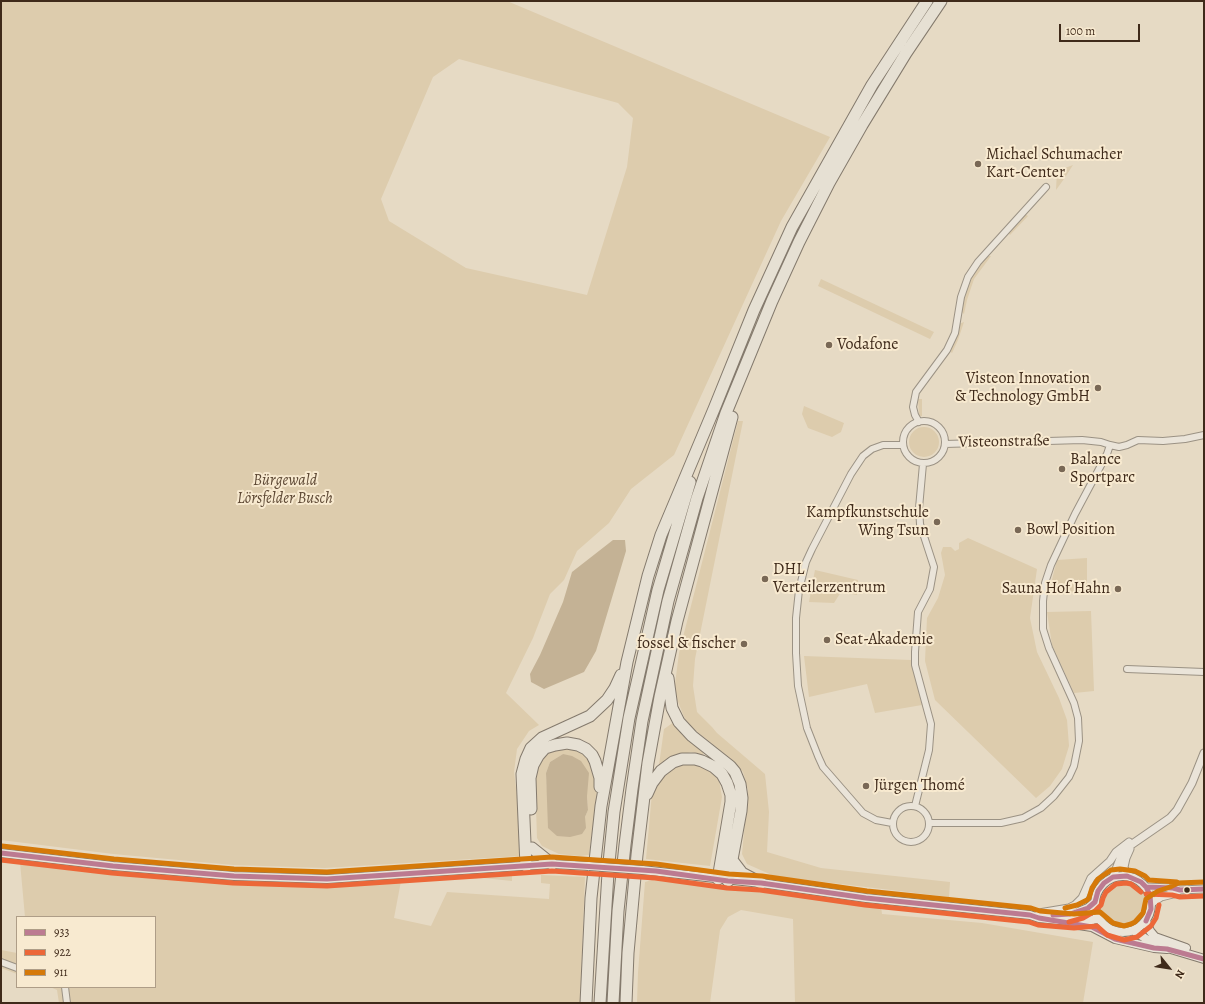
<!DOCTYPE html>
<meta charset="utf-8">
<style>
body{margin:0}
#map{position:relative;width:1205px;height:1004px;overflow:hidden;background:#e6dac4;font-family:Alegreya,serif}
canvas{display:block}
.frame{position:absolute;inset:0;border:2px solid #3f2a1a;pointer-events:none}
.legend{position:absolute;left:16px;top:916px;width:140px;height:72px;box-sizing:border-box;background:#f8ead0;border:1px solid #ae9d87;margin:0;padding:5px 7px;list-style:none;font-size:12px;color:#3f2a1a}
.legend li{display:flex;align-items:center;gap:8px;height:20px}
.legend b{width:20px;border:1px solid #ae9d87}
.north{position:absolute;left:1149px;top:948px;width:40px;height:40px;-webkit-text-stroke:3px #f8ead0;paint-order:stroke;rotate:120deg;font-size:11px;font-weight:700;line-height:16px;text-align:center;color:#3f2a1a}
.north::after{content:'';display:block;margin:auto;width:14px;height:18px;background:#3f2a1a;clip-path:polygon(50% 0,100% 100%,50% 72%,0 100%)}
.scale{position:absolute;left:1059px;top:24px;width:81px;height:18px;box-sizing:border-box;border:2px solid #3f2a1a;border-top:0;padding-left:5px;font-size:12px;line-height:14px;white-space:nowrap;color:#3f2a1a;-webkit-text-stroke:3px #f8ead0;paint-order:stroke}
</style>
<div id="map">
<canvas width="1205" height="1004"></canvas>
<div class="frame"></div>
<ul class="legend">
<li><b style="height:5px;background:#bc7b91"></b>933</li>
<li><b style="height:5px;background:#ec6738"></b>922</li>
<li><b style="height:5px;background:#d57909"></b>911</li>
</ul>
<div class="north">N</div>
<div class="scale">100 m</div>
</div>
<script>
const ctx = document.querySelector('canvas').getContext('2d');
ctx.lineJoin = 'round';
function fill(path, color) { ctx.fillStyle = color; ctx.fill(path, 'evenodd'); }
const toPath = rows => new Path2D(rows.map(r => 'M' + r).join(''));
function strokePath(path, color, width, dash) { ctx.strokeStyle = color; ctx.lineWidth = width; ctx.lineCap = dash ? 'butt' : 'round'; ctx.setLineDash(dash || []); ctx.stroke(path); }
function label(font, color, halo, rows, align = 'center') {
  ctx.font = font + ' Alegreya,serif'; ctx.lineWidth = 4; ctx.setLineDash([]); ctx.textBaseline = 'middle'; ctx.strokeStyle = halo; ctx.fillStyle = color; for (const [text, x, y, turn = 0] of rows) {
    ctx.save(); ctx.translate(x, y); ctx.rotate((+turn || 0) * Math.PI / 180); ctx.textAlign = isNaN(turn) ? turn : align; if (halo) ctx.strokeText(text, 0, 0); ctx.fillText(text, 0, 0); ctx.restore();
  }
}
fill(toPath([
 [1,1,507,1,830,137,781,221,674,455,631,489,609,523,577,551,564,580,550,594,533,638,506,693,539,725,529,731,517,749,514,772,519,812,520,856,325,868,233,865,113,854,1,840],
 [459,59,618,103,633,118,627,167,587,295,466,268,389,221,381,199,433,77],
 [1073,165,1064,179,1056,190,1057,171],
 [1025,214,1028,216,1010,235,1008,233],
 [986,256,991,256,974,279,967,300,964,314,961,311,963,299,968,283,978,265],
 [821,279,934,332,930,339,818,286],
 [964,322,958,340,952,353,949,350,959,324],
 [918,399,922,399,922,416,919,416],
 [804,406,844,423,841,432,832,437,808,428,802,414],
 [738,421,743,421,695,659,693,686,697,712,712,727,717,733,765,774,769,812,767,852,821,868,950,882,949,897,774,876,747,864,742,854,748,790,743,772,730,758,687,724,674,692,679,653],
 '909 442a15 15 0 1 1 30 0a15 15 0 1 1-30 0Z',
 [968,538,1037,569,1030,618,1037,652,1059,698,1067,720,1069,746,1062,769,1050,786,1036,798,935,700,925,661,927,618,938,598,945,575,941,553,943,547,951,547,955,551,959,549,959,543],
 [1087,558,1087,592,1048,595,1057,560],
 [815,570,858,580,857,595,841,592,834,603,809,602],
 [1091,611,1094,691,1074,693,1052,645,1047,612],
 [804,656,911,660,922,705,875,713,867,684,809,697],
 [674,722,704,750,703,755,691,752,676,756,659,765,664,729],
 [559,748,570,748,579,751,590,759,595,771,597,789,595,812,589,855,580,856,559,854,542,846,537,838,535,777,539,764,545,755],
 [563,754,587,796,588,810,585,817,547,791,546,773,550,762],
 [685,763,696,764,709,770,719,780,722,797,710,866,646,859,652,793,661,777,675,767],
 [20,862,329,885,402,878,512,873,512,881,483,878,401,881,394,918,431,926,447,892,549,899,550,884,541,883,541,875,585,877,580,1003,59,1003,57,990,50,987,155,987,155,917,25,917],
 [652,880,881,906,882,914,982,923,1093,942,1083,1003,795,1003,793,919,741,910,728,917,720,930,710,1003,637,1003,638,973,645,882],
 '1100 905a23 23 0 1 1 46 0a23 23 0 1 1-46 0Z',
 [1,950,17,953,17,974,1,968]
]), '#ddccad');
fill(toPath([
 [613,540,625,540,626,551,596,651,584,672,544,689,531,682,530,674,540,655,563,602,572,572],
 [563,754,572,756,581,761,589,773,587,796,588,810,585,817,586,828,582,834,570,837,557,836,548,828,546,773,550,762]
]), '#c4b295');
const minor = toPath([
 '903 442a21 21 0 1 1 42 0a21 21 0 1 1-42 0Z',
 [919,422,915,415,913,407,916,392,947,350,955,333,961,297,968,277,978,262,1046,187],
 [945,444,1082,440,1101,442,1110,445,1119,447,1127,445,1138,440,1163,441,1185,439,1204,435],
 [1127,669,1204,672],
 '893 824a18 18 0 1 1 36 0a18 18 0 1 1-36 0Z',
 [915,806,929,750,931,724,915,665,915,652,918,612,930,589,934,567,920,524,919,508,923,464],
 [892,823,876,820,863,813,823,767,818,756,807,728,798,686,796,653,796,618,799,590,806,562,812,549,851,474,863,456,872,449,883,445,903,445],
 [929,823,1001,823,1023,818,1041,808,1054,796,1069,777,1074,766,1079,741,1078,718,1074,703,1049,648,1043,629,1043,601,1045,583,1051,565,1075,514,1107,454,1110,445],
 [1,962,17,968],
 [65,987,67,1003]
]);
const tertiary = toPath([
 [1127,876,1124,867,1126,858,1130,849],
 [1113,877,1121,856,1128,847,1170,818,1177,810,1192,783,1204,753],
 [1146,887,1173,888,1180,890],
 [1152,903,1161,897,1173,894,1180,890,1204,889],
 [1039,913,1069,908,1075,905,1082,898,1091,878,1110,861,1116,852,1129,842]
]);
const secondary = toPath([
 [1,853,113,866,234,876,327,879,552,864,589,866],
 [642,870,761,883,866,898,1030,915,1039,918,1058,920,1074,921,1099,919],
 '1095 904a28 28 0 1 1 56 0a28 28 0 1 1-56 0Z',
 [1051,915,1070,914,1076,913,1088,908,1095,902],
 [1146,921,1150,931,1155,937,1186,948],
 [1072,924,1092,927,1115,939,1154,948,1167,949],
 [1134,931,1154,944,1204,959]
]);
const motorway = toPath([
 [668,678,672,708,679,722,692,736,730,766,735,772,740,784,742,798,741,811,728,881],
 [647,794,652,783,661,771,673,762,682,759,695,759,702,761,714,767,722,774,727,783,731,795,731,802,718,879],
 [531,809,530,778,533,765,538,756,545,748,555,745,567,743,578,745,586,749,592,755,595,761,600,778,600,787],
 [532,848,552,864],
 [732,860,742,873,761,883],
 [526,866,522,774,526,759,531,748,542,738,590,716,607,700,615,688,621,675],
 [586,1003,591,898,601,806,627,662,648,576,661,535,714,409,754,310,792,227,872,85,927,1],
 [600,1003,608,873,614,812,629,718,658,590,690,482],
 [613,1003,618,911,625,845,632,789,642,721,668,601,697,498,726,413,772,301,799,242,829,183,862,125,906,53,941,1],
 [626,1003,628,953,637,855,648,763,660,697,677,621,732,417]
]);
strokePath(minor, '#9b9284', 8);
strokePath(tertiary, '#9b9284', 9);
strokePath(secondary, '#847a6d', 10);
strokePath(motorway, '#847a6d', 13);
strokePath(minor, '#eae4d9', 6);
strokePath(tertiary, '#eae4d9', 7);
strokePath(secondary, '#eae4d9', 8);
strokePath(motorway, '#e6e0d3', 11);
const secondaryBridge = toPath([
 [589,866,642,870]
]);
strokePath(secondaryBridge, '#847a6d', 10, []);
strokePath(secondaryBridge, '#eae4d9', 8);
strokePath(toPath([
 [1,853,113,866,234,876,327,879,552,864,656,871,728,881,761,883,866,898,1030,915,1039,918,1092,927,1115,939,1154,948,1167,949,1204,959],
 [1146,887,1173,888,1180,890,1204,889],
 [1053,915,1070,914,1088,908,1095,902,1098,891,1104,883,1113,877,1127,876,1141,882,1146,887,1150,895,1151,909,1146,921]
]), '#bc7b91', 5);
strokePath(toPath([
 [1,860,112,873,233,883,327,886,552,871,655,878,727,888,760,890,865,905,1029,922,1038,925,1074,928,1097,926,1107,935,1124,940,1137,937,1151,926,1156,918,1159,905],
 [1146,894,1172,895,1180,897,1204,896],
 [1069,922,1083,918,1095,911,1101,905,1103,898,1106,892,1116,884,1126,883,1131,884,1141,892]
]), '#ec6738', 5);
strokePath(toPath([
 [2,846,114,859,234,869,327,872,552,857,656,864,729,874,762,876,867,891,1031,908,1040,911,1074,914,1100,912,1113,923,1124,926,1131,924,1135,922,1143,913,1146,899,1158,891,1170,887,1178,883,1204,882],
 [1065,908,1077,905,1087,900,1089,898,1092,888,1098,879,1111,870,1120,869,1135,871,1145,876,1149,880,1177,882]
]), '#d57909', 5);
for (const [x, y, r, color] of [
 [978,164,4,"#796856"],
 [829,345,4,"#796856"],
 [1098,388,4,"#796856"],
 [1062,469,4,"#796856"],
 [937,522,4,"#796856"],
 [1018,530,4,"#796856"],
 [765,579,4,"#796856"],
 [1118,589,4,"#796856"],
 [827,640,4,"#796856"],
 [744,644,4,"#796856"],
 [866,786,4,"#796856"],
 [1187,890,3.5,"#3f2a1a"]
]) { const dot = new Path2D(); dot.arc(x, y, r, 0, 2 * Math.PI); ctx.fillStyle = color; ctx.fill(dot); strokePath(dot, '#f8ead0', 1.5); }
label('16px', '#3f2a1a', '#f8ead0', [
 ["Michael Schumacher",986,155],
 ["Kart-Center",986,173],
 ["Vodafone",837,345],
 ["Visteon Innovation",1090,379,"right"],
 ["& Technology GmbH",1090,397,"right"],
 ["Balance",1070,460],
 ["Sportparc",1070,478],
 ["Kampfkunstschule",929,513,"right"],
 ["Wing Tsun",929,531,"right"],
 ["Bowl Position",1026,530],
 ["DHL",773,570],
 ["Verteilerzentrum",773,588],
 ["Sauna Hof Hahn",1110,589,"right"],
 ["Seat-Akademie",835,640],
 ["fossel & fischer",736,644,"right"],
 ["Jürgen Thomé",874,786]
], 'left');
label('16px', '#3f2a1a', '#f8ead0', [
 ["Visteonstraße",1004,442,-1]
]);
label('italic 16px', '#5d4834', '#f8ead0', [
 ["Bürgewald",285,481],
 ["Lörsfelder Busch",285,499]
]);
</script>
